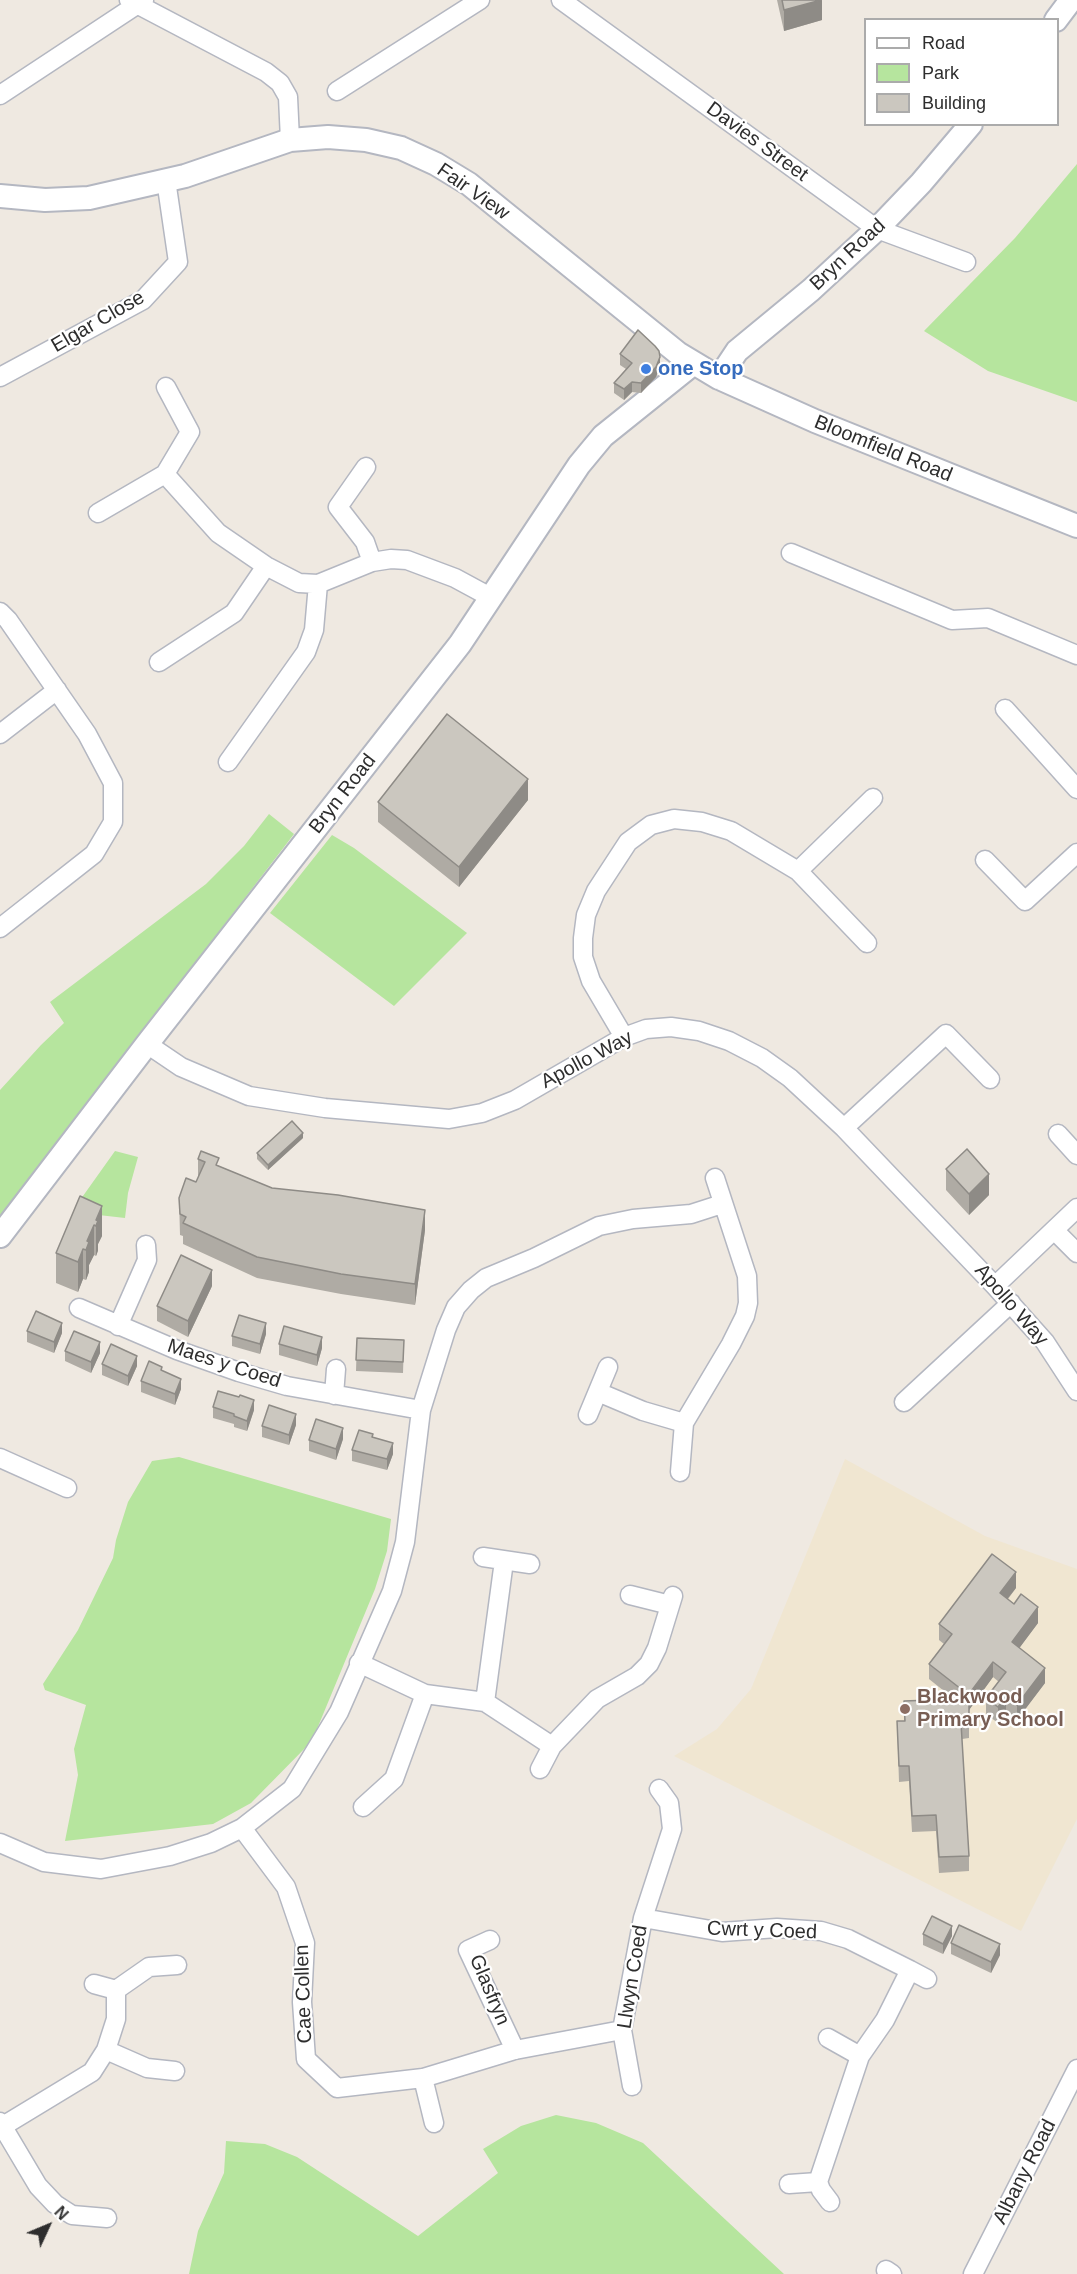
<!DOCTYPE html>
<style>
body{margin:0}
#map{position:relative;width:1077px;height:2274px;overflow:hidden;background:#efe9e1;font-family:Arial,sans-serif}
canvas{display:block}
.legend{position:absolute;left:864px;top:18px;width:195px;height:108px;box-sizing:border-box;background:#fff;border:2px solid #ababab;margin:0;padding:8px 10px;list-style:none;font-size:18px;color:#2e2e2e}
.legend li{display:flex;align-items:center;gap:12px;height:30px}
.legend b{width:30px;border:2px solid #ababab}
.north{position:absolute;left:18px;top:2196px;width:60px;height:60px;-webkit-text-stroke:4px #fff;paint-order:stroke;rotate:46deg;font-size:16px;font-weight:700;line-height:24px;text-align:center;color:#2e2e2e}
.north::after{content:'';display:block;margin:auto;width:21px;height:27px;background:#2e2e2e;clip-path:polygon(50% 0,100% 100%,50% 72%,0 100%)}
</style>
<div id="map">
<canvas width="1077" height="2274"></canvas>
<ul class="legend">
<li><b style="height:8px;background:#fff"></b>Road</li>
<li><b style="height:16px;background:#b6e59e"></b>Park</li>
<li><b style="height:16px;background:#cbc7bf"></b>Building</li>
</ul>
<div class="north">N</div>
</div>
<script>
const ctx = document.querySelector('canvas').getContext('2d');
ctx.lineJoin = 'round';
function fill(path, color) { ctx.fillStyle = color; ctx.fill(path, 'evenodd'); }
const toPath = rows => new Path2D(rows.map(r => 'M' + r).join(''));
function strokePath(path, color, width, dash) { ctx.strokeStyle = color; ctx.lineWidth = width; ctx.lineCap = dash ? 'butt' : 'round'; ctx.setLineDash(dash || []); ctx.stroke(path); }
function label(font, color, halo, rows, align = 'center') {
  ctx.font = font + ' Arial,sans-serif'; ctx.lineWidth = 4.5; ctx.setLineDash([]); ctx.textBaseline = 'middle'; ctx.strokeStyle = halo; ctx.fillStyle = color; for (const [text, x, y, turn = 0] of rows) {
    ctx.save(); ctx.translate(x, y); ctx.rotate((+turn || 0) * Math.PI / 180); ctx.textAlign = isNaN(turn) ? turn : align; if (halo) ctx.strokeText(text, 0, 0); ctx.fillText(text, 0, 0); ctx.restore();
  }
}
fill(toPath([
 [845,1459,985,1536,1077,1569,1077,1819,1021,1931,674,1756,717,1729,751,1689]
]), '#f0e6d1');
fill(toPath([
 [1077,164,1077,402,988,371,924,331,1015,238],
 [269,814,294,834,0,1217,0,1090,41,1045,64,1023,50,1002,206,884,244,846],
 [332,835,354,848,467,933,394,1006,270,913],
 [115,1151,138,1157,128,1193,125,1218,81,1213,78,1203],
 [179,1457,391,1519,387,1551,375,1589,312,1741,251,1803,213,1824,65,1841,78,1775,74,1749,86,1705,45,1690,43,1684,78,1630,113,1558,116,1540,128,1502,152,1461],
 [556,2115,596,2123,643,2143,784,2274,189,2274,198,2231,224,2173,226,2141,265,2144,297,2157,418,2236,498,2173,483,2149,521,2126]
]), '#b6e59e');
const minor = toPath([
 [129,0,266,72,280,83,288,97,290,140],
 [561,0,877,229,966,262],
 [337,91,480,0],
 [0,95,144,0],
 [0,377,143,300,178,262,166,180],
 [166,387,190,432,165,474,218,533,266,566,299,583,318,584,372,562,391,559,407,560,455,578,492,598],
 [366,467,338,507,365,542,372,562],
 [98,513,165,474],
 [791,553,952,620,988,618,1077,655],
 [0,612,8,620,87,734,113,783,113,822,94,854,0,928],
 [159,662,234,613,266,566],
 [1005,709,1077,789],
 [0,734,57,690],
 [228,762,306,652,314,630,318,584],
 [985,860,1025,901,1077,853],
 [798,871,873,798],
 [624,1037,591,981,583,957,583,938,586,915,596,891,628,842,651,825,674,819,702,822,731,831,798,871,867,943],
 [147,1044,181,1067,249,1096,325,1108,449,1119,482,1113,515,1100,624,1037,646,1029,671,1027,699,1031,729,1041,762,1058,790,1078,844,1128,995,1286,1045,1342,1077,1391],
 [844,1128,946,1034,990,1079],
 [1058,1134,1077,1155],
 [1054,1230,1077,1253],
 [995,1286,1077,1208],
 [79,1308,177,1350,239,1372,287,1386,421,1410],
 [118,1326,147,1260,146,1245],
 [598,1392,643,1411,684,1423],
 [334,1395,336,1369],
 [904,1402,1011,1303],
 [588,1415,608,1367],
 [0,1458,67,1488],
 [680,1472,684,1423,731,1344,745,1316,748,1303,747,1276,715,1178],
 [483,1557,530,1564],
 [630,1595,670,1605],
 [359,1663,425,1694,485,1702,552,1746,597,1699,637,1676,649,1664,657,1648,673,1596],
 [485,1702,504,1561],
 [540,1769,552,1746],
 [363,1807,394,1779,425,1694],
 [242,1828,286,1887,305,1943,302,2002,306,2059,337,2088,423,2078,515,2050,622,2030],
 [0,1843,44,1862,101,1869,170,1856,211,1843,242,1828,292,1789,339,1712,392,1591,405,1542,421,1410,446,1330,456,1307,471,1290,486,1278,534,1258,599,1226,633,1219,691,1214,722,1204],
 [643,1918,722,1932,777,1928,821,1931,848,1939,910,1970,885,2020,860,2056,818,2182,821,2190,830,2202],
 [490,1940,468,1950,515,2050],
 [910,1970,927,1979],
 [116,1990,149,1967,177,1965],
 [828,2038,860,2056],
 [106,2050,147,2068,175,2071],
 [423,2078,434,2123],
 [632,2086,622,2030,643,1918,672,1829,669,1803,659,1789],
 [0,2122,38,2186,55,2204,72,2215,107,2218],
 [3,2126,92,2072,106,2050,116,2019,116,1990,94,1984],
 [789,2184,818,2182],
 [886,2270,892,2274],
 [973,2274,1077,2069]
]);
const tertiary = toPath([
 [1056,20,1071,0],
 [0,196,45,200,89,198,185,176,290,140,328,137,366,140,401,148,436,164,469,184,679,354,719,378,815,421,1077,526],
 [719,378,737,351,811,290,877,229,921,183,971,124],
 [0,1236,147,1044,460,644,579,465,603,436,694,363]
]);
strokePath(minor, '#b4b7c1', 21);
strokePath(tertiary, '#b4b7c1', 26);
strokePath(minor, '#fff', 18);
strokePath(tertiary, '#fff', 22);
fill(toPath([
 [777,0,822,0,822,20,784,31],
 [620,354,660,367,656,377,641,393,632,392,624,400,614,393,614,383,626,369,620,365],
 [528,800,459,887,378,822,378,802],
 [303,1138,268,1170,257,1159,257,1153],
 [198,1159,219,1166,272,1188,425,1230,415,1305,341,1294,257,1278,183,1244,183,1236,180,1235,179,1198,196,1182,198,1179],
 [946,1169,989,1195,969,1215,946,1190],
 [80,1196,102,1236,98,1244,97,1253,96,1256,94,1255,89,1265,89,1272,86,1280,83,1279,78,1292,56,1283,56,1253],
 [212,1286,188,1337,157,1321,157,1306],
 [27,1331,62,1333,54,1353,27,1342],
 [266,1334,260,1354,232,1346,232,1336],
 [357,1338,404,1340,403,1373,356,1371],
 [279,1344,322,1348,317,1366,279,1355],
 [65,1351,100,1353,91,1373,65,1361],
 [102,1364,137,1366,128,1386,102,1375],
 [162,1370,181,1389,175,1405,141,1392,141,1381],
 [213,1407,254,1410,247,1431,234,1427,234,1424,213,1418],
 [296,1425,289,1445,262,1437,262,1426],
 [373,1437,393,1454,387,1470,352,1461,352,1450],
 [343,1439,336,1460,309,1451,309,1440],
 [1016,1588,1008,1599,1038,1623,1019,1648,1045,1683,1017,1720,1006,1712,998,1723,986,1714,986,1698,999,1682,993,1677,969,1710,969,1738,962,1739,969,1856,969,1871,939,1873,936,1831,912,1832,909,1781,899,1782,897,1721,904,1721,904,1701,954,1699,929,1679,929,1664,944,1644,939,1640,939,1624],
 [923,1934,952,1936,943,1954,923,1945],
 [951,1943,1000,1955,991,1973,951,1954]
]), '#afaba4');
fill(toPath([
 [822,0,822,20,784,31,784,10],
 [660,357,660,367,656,377,641,393,641,383],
 [632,382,632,392,624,400,624,389],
 [528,779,528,800,459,887,459,867],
 [303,1133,303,1138,268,1170,268,1165],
 [989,1174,989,1195,969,1215,969,1194],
 [102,1206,102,1236,98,1244,98,1251,96,1256,96,1220],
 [425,1210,425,1230,415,1305,415,1284],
 [94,1225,94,1255,89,1265,89,1272,86,1280,86,1250,87,1241],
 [83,1249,83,1279,78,1292,78,1262],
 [212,1270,212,1286,188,1337,188,1321],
 [62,1323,62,1333,54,1353,54,1342],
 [266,1323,266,1334,260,1354,260,1344],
 [322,1337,322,1348,317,1366,317,1355],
 [100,1342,100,1353,91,1373,91,1362],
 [137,1356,137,1366,128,1386,128,1376],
 [181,1379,181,1389,175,1405,175,1394],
 [254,1400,254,1410,247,1431,247,1421],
 [296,1414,296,1425,289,1445,289,1435],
 [343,1428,343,1439,336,1460,336,1449],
 [393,1443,393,1454,387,1470,387,1459],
 [1016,1572,1016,1588,1000,1608,1000,1593],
 [1038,1607,1038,1623,1012,1658,1012,1642],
 [993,1662,993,1677,969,1710,969,1694],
 [1045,1668,1045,1683,1017,1720,1017,1705],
 [1006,1696,1006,1712,998,1723,998,1707],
 [952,1926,952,1936,943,1954,943,1944],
 [1000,1944,1000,1955,991,1973,991,1962]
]), '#8e8b86');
const building = toPath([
 [782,0,821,0,784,10,782,0],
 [638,330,655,346,659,351,660,357,656,367,641,383,632,382,624,389,614,383,632,363,620,354,638,330],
 [447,714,528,779,459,867,378,802,447,714],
 [292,1121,303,1133,268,1165,257,1153,292,1121],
 [967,1149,989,1174,969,1194,946,1169,967,1149],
 [201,1151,219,1158,216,1165,272,1188,338,1195,425,1210,415,1284,341,1274,257,1257,183,1223,186,1217,180,1214,179,1198,186,1178,196,1182,205,1162,198,1159,201,1151],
 [80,1196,102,1206,96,1220,98,1221,97,1223,96,1226,94,1225,87,1241,89,1242,86,1250,83,1249,78,1262,56,1253,80,1196],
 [181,1255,212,1270,188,1321,157,1306,181,1255],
 [36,1311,62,1323,54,1342,27,1331,36,1311],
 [239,1315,266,1323,260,1344,232,1336,239,1315],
 [284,1326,322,1337,317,1355,279,1344,284,1326],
 [74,1331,100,1342,91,1362,65,1351,74,1331],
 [357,1338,404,1340,403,1362,356,1360,357,1338],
 [111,1344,137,1356,128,1376,102,1364,111,1344],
 [149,1361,162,1367,161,1370,181,1379,175,1394,141,1381,149,1361],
 [218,1391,239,1397,240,1395,254,1400,247,1421,234,1416,234,1414,213,1407,218,1391],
 [269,1405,296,1414,289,1435,262,1426,269,1405],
 [316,1419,343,1428,336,1449,309,1440,316,1419],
 [359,1430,373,1434,372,1437,393,1443,387,1459,352,1450,359,1430],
 [992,1554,1016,1572,1000,1593,1014,1604,1021,1594,1038,1607,1012,1642,1045,1668,1017,1705,1006,1696,998,1707,986,1698,1006,1672,993,1662,969,1694,969,1722,961,1723,969,1856,939,1857,936,1815,912,1816,909,1766,899,1766,897,1721,905,1721,904,1701,958,1699,957,1693,961,1689,929,1664,952,1634,939,1624,992,1554],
 [932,1916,952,1926,943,1944,923,1934,932,1916],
 [959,1925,1000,1944,991,1962,951,1943,959,1925]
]);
fill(building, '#cbc7bf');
strokePath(building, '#8e8b86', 1.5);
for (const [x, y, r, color] of [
 [646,369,6,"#3f7fe0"],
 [905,1709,6,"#8d6e63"]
]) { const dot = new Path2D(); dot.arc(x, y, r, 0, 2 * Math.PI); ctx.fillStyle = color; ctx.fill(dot); strokePath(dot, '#fff', 2); }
label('20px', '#2e2e2e', '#fff', [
 ["Davies Street",757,142,36],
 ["Fair View",473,192,35],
 ["Bryn Road",848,255,-43],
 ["Elgar Close",98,322,-30],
 ["Bloomfield Road",883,449,22],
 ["Bryn Road",343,794,-52],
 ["Apollo Way",587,1060,-28],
 ["Apollo Way",1011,1305,49],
 ["Maes y Coed",224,1364,18],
 ["Cwrt y Coed",762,1931,2],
 ["Llwyn Coed",633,1977,-81],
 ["Glasfryn",489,1990,67],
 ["Cae Collen",304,1994,-92],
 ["Albany Road",1025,2172,-63]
]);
label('bold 20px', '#366cbe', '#fff', [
 ["one Stop",658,369]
], 'left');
label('bold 20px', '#785e54', '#fff', [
 ["Blackwood",917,1697],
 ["Primary School",917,1720]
], 'left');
</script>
